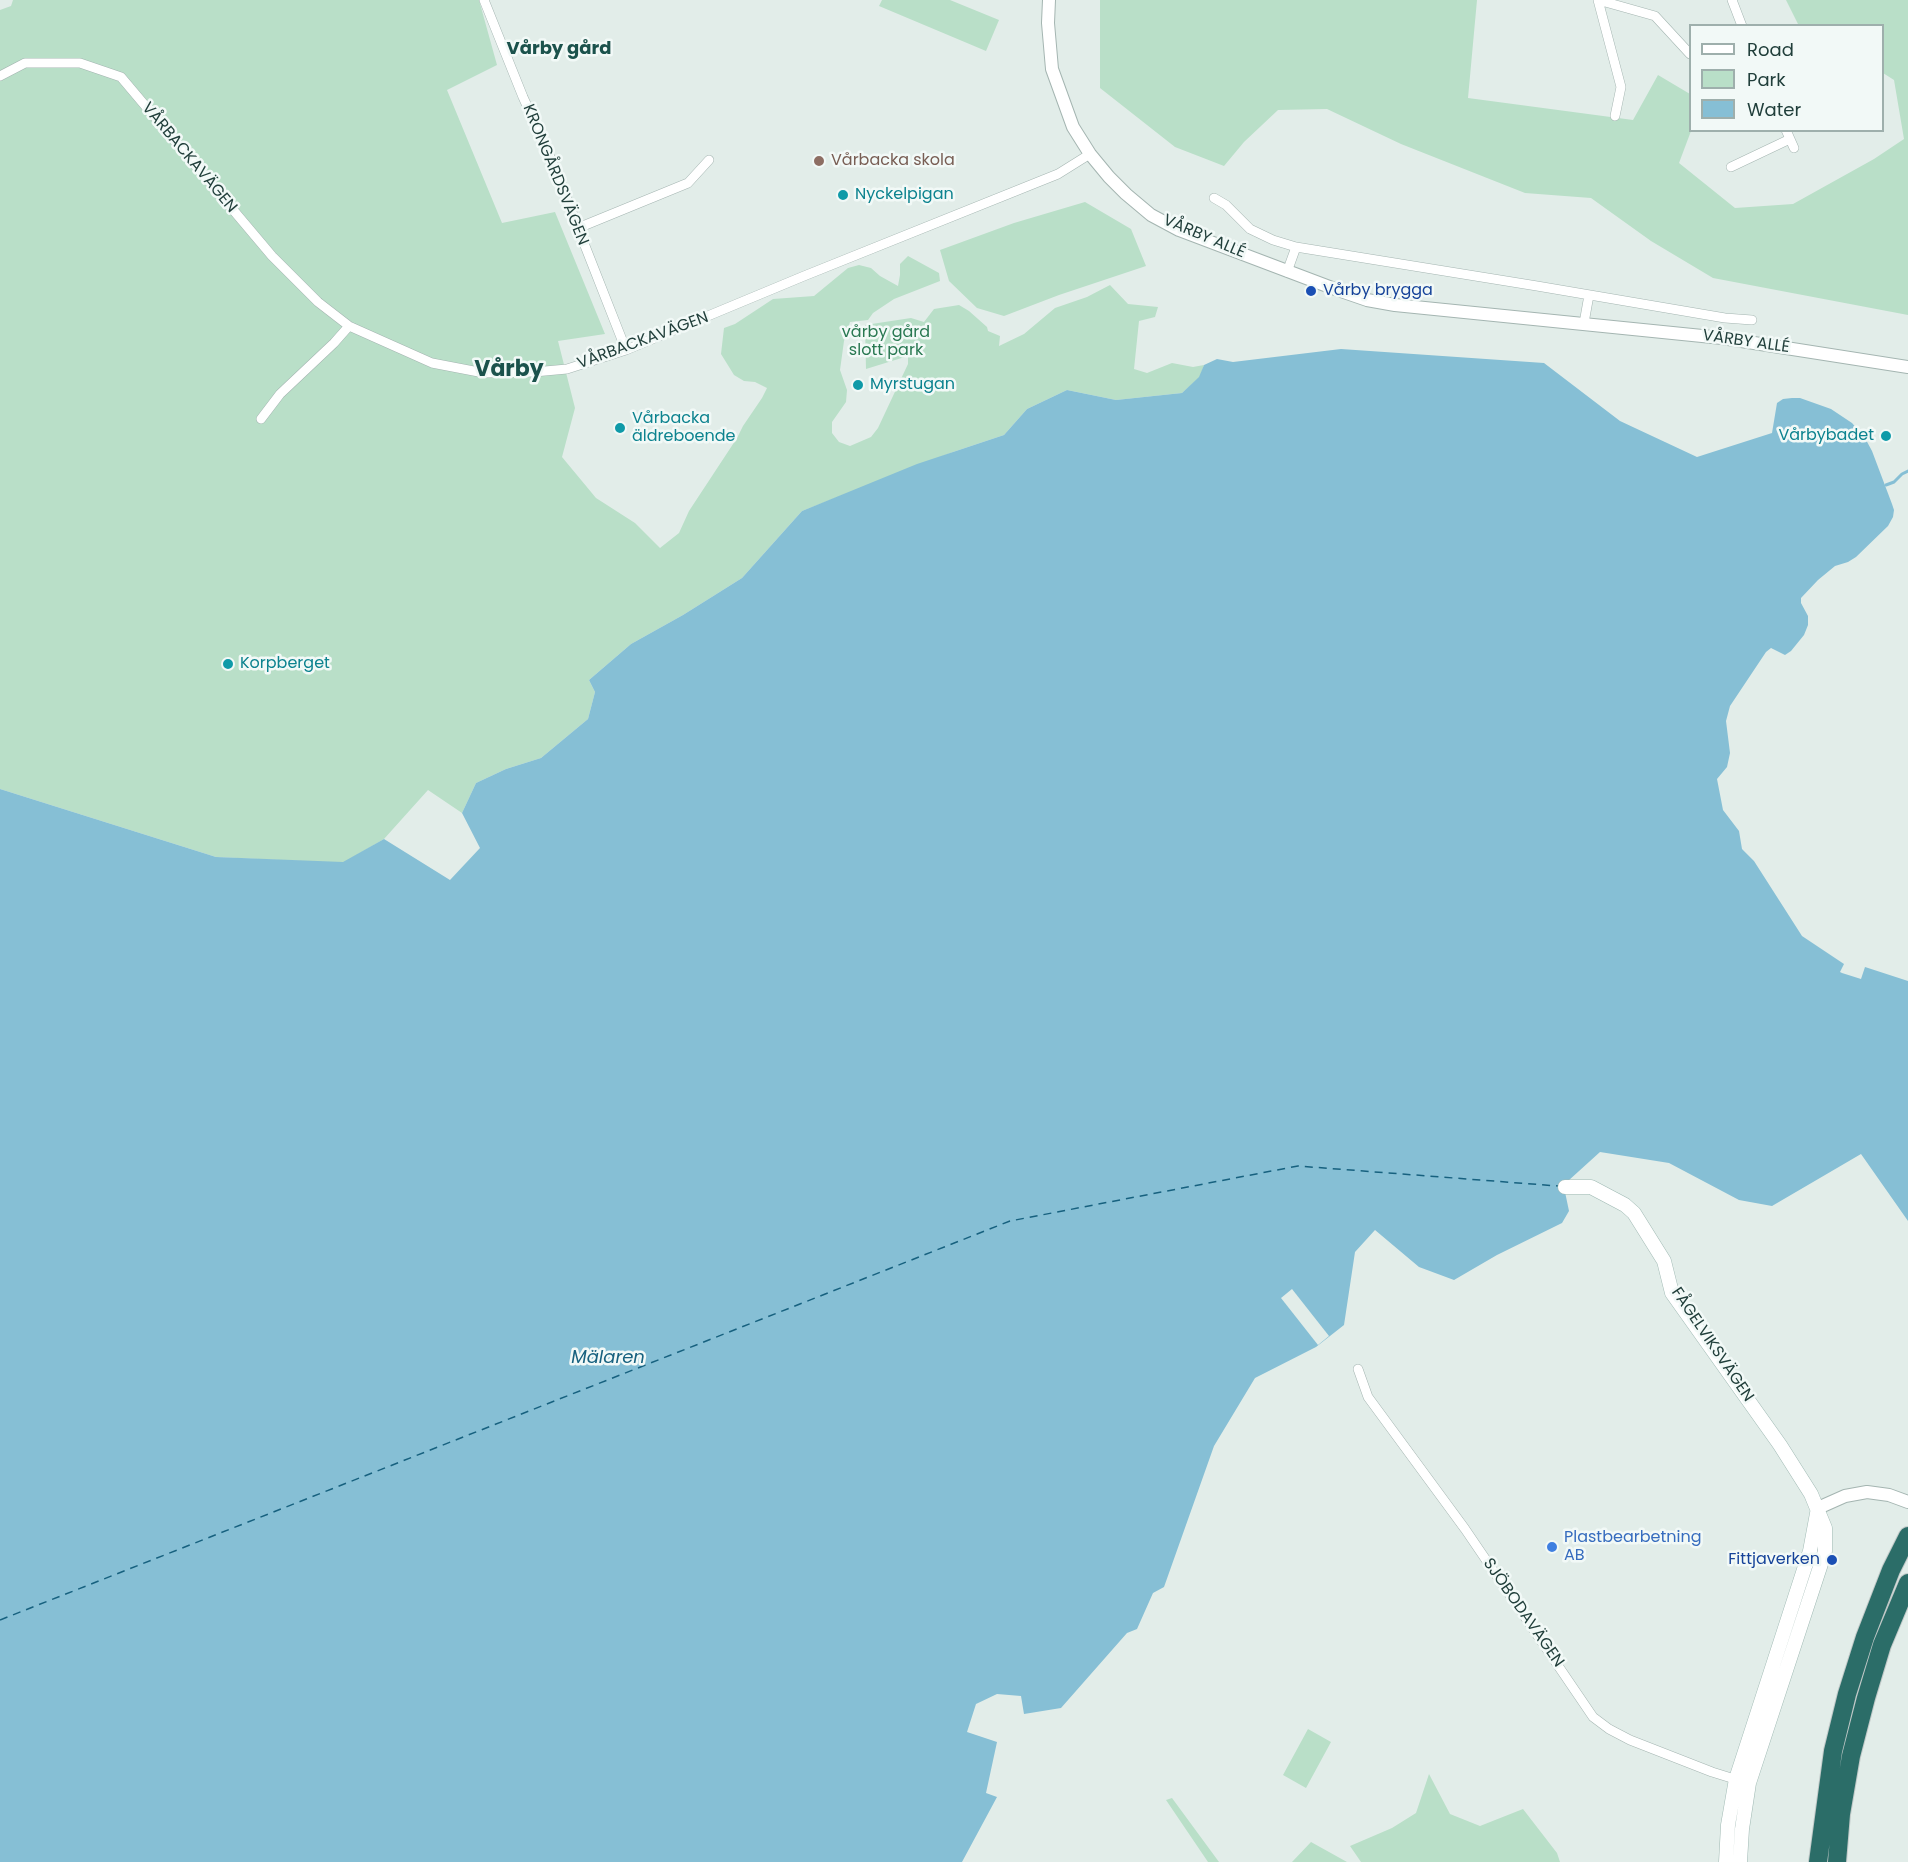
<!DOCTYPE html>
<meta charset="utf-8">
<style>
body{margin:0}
#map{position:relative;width:1908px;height:1862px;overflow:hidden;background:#e2ede9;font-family:Poppins,sans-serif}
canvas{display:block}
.legend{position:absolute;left:1689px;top:24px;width:195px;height:108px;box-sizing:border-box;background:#f2f9f7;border:2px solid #9eafac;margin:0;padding:8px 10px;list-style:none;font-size:18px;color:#213f3b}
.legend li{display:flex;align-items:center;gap:12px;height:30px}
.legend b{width:30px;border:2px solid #9eafac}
</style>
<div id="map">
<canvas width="1908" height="1862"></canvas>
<ul class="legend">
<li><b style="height:8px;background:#fff"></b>Road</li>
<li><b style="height:16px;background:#b9dfc8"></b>Park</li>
<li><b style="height:16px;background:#86bfd5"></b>Water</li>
</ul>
</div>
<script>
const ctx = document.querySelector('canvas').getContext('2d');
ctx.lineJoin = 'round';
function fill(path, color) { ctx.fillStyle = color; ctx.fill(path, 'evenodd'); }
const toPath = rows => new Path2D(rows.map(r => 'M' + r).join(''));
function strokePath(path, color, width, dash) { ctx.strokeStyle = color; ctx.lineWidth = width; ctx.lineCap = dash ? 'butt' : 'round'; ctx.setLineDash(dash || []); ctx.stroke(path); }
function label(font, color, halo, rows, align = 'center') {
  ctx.font = font + ' Poppins,sans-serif'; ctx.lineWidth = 5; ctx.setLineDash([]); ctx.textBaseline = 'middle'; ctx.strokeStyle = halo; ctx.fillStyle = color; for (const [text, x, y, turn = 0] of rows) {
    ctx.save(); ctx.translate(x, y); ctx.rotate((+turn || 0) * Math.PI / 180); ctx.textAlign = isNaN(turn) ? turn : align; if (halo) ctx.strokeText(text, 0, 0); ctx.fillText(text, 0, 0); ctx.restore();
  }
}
fill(toPath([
 [13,0,479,0,497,65,447,90,502,223,555,212,605,334,558,341,575,408,562,457,596,498,635,523,660,548,679,533,689,511,737,438,743,426,762,398,767,388,755,382,744,381,734,375,721,354,724,328,735,324,773,299,814,296,848,268,859,265,871,268,880,276,898,286,900,275,900,264,908,256,939,273,940,281,894,299,873,313,868,320,850,322,844,341,840,370,847,390,846,402,832,422,832,433,839,442,850,446,871,437,878,428,908,364,908,356,866,369,865,325,911,318,924,322,934,309,959,305,969,311,987,327,988,331,1000,336,999,346,1024,334,1055,308,1087,297,1110,285,1128,304,1158,307,1155,317,1139,321,1134,369,1147,373,1172,363,1193,367,1204,365,1200,377,1182,393,1116,400,1067,390,1027,409,1004,435,953,452,802,511,742,578,683,615,631,644,589,680,595,692,588,719,541,758,506,769,476,783,462,813,428,790,384,839,343,863,216,857,0,789,0,10,11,6],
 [882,0,950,0,999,20,986,51,879,6],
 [1100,0,1477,0,1468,98,1633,120,1658,75,1690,94,1691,131,1679,163,1735,208,1793,204,1874,159,1904,139,1894,80,1883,73,1882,26,1802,25,1798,24,1786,0,1908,0,1908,315,1713,278,1651,241,1591,198,1525,193,1401,144,1327,109,1278,110,1244,142,1224,166,1175,147,1100,88],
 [1085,202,1131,229,1146,266,1059,295,1004,316,977,308,949,281,940,250,1014,223],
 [1308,1729,1331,1742,1306,1788,1283,1775],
 [1429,1774,1450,1814,1480,1826,1523,1809,1557,1853,1560,1862,1361,1862,1350,1846,1392,1828,1416,1813],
 [1172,1798,1219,1862,1208,1862,1166,1800],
 [1311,1842,1347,1862,1292,1862]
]), '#b9dfc8');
fill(toPath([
 [1341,349,1544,363,1620,421,1697,457,1772,433,1777,403,1783,399,1792,398,1800,398,1831,409,1852,423,1865,438,1872,451,1892,504,1894,510,1893,517,1888,526,1856,557,1848,562,1835,566,1818,580,1801,598,1801,603,1808,616,1808,625,1804,635,1791,651,1785,655,1771,648,1766,652,1730,706,1726,721,1730,753,1727,767,1717,779,1723,810,1739,831,1742,849,1754,861,1802,936,1844,964,1840,972,1842,973,1861,979,1865,967,1908,981,1908,1221,1861,1154,1772,1206,1739,1200,1669,1163,1600,1152,1568,1181,1565,1192,1569,1211,1562,1223,1497,1255,1454,1280,1419,1267,1375,1230,1355,1252,1344,1325,1316,1347,1255,1378,1214,1446,1164,1587,1153,1593,1137,1629,1127,1633,1061,1708,1024,1714,1021,1696,997,1694,976,1704,967,1732,997,1742,986,1793,997,1797,962,1862,0,1862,0,789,216,857,343,862,384,839,450,880,480,848,462,813,476,783,506,769,541,758,588,719,595,692,589,680,631,644,683,615,742,578,802,511,917,464,1004,435,1027,409,1067,390,1116,400,1182,393,1199,377,1204,365,1217,359,1233,362]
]), '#86bfd5');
fill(toPath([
 [1292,1289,1329,1336,1318,1345,1281,1298]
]), '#e2ede9');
strokePath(toPath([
 [1886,485,1894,482,1902,474,1908,471]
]), '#86bfd5', 3);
strokePath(toPath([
 [0,1620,1010,1221,1298,1166,1558,1186]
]), '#17617f', 1.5, [8, 6]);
const minor = toPath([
 [484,0,523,97,559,177,578,228,626,350],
 [1598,0,1621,87,1615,116],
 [1598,0,1655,16,1690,54],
 [1732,0,1742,26],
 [0,76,25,63,80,63,121,77,272,256,318,302,349,326,432,363,484,373,534,372,567,369,626,350,804,276,1058,174,1090,154],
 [1786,130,1794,148],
 [1731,167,1790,139],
 [1214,198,1226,205,1250,229,1273,240,1296,247,1537,286,1725,318,1752,320],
 [578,228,688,183,709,160],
 [1287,272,1296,247],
 [1584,323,1589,295],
 [261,419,280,394,334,343,349,326],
 [1358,1369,1368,1397,1465,1529,1593,1717,1609,1729,1630,1740,1712,1772,1741,1781]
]);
const tertiary = toPath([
 [1049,0,1048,23,1052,69,1073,127,1090,154,1109,177,1126,194,1151,215,1179,230,1335,289,1367,300,1395,305,1722,338,1908,367],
 [1818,1508,1845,1496,1867,1492,1889,1495,1908,1502]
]);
const secondary = toPath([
 [1565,1187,1591,1187,1625,1205,1634,1213,1664,1261,1672,1293,1780,1445,1811,1494,1825,1528,1825,1551,1820,1567,1749,1783,1742,1829,1740,1862],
 [1726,1862,1728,1825,1736,1779,1810,1551,1818,1508]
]);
const motorway = toPath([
 [1818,1862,1833,1751,1847,1694,1865,1637,1891,1570,1908,1536],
 [1837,1862,1841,1814,1851,1756,1866,1698,1882,1645,1908,1583]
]);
strokePath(minor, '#a4b5b1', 10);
strokePath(tertiary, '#a4b5b1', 14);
strokePath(secondary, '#9fb9b3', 15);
strokePath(motorway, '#c1c9c8', 20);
strokePath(minor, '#fff', 9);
strokePath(tertiary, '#fff', 12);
strokePath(secondary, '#fff', 14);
strokePath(motorway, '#2b6d68', 18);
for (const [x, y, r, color] of [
 [819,161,6,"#8d6e63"],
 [843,195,6,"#0f9aa8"],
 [1311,291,6,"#1a4fb4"],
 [858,385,6,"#0f9aa8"],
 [620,428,6,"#0f9aa8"],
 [1886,436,6,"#0f9aa8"],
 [228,664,6,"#0f9aa8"],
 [1552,1547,6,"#3f7fe0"],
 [1832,1560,6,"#1a4fb4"]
]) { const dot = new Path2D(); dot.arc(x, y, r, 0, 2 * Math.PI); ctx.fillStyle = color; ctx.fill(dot); strokePath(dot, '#f2f9f7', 2); }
label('16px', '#213f3b', '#f2f9f7', [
 ["VÅRBACKAVÄGEN",189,158,50],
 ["KRONGÅRDSVÄGEN",555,175,68],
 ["VÅRBY ALLÉ",1204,237,23],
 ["VÅRBACKAVÄGEN",643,341,-20],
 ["VÅRBY ALLÉ",1746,342,8],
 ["FÅGELVIKSVÄGEN",1712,1345,56],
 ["SJÖBODAVÄGEN",1523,1613,55]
]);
label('16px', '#785e54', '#f2f9f7', [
 ["Vårbacka skola",831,161]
], 'left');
label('16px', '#0d838f', '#f2f9f7', [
 ["Nyckelpigan",855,195],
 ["Myrstugan",870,385],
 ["Vårbacka",632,419],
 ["äldreboende",632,437],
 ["Vårbybadet",1874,436,"right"],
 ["Korpberget",240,664]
], 'left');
label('16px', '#164399', '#f2f9f7', [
 ["Vårby brygga",1323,291],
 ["Fittjaverken",1820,1560,"right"]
], 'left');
label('16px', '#287851', '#f2f9f7', [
 ["vårby gård",886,333],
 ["slott park",886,351]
]);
label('16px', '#366cbe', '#f2f9f7', [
 ["Plastbearbetning",1564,1538],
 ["AB",1564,1556]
], 'left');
label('bold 18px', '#1b524c', '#f2f9f7', [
 ["Vårby gård",559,49]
]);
label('italic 18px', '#17617f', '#f2f9f7', [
 ["Mälaren",608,1358]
]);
label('bold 22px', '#1b524c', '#f2f9f7', [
 ["Vårby",509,370]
]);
</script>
